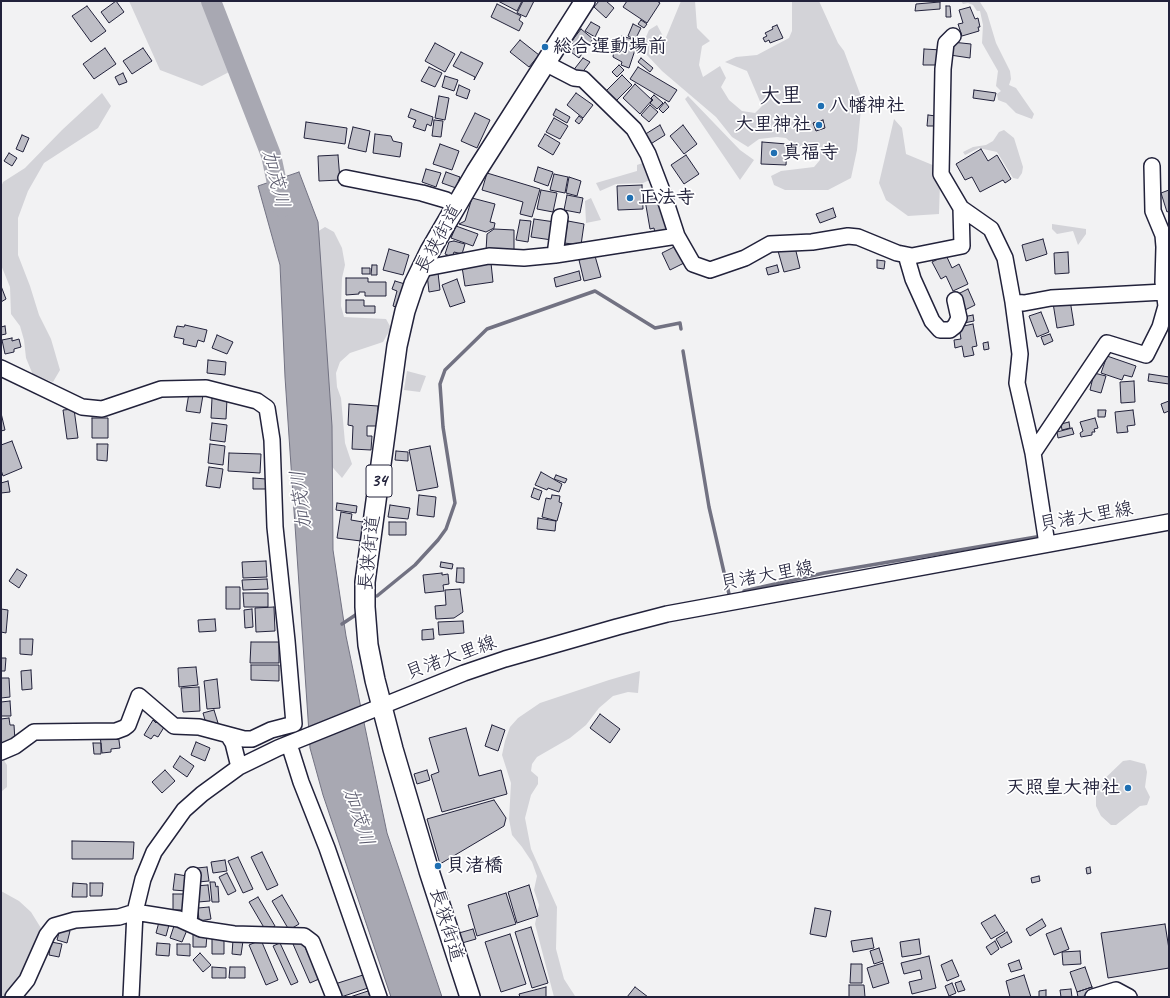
<!DOCTYPE html>
<meta charset="utf-8">
<style>
body{margin:0}
#map{position:relative;width:1170px;height:998px;overflow:hidden;background:#f2f2f3;font-family:Caveat,sans-serif}
canvas{display:block}
.frame{position:absolute;inset:0;border:2px solid #22223b;pointer-events:none}
</style>
<div id="map">
<canvas width="1170" height="998"></canvas>
<div class="frame"></div>
</div>
<script>
const ctx = document.querySelector('canvas').getContext('2d');
ctx.lineJoin = 'round';
function fill(path, color) { ctx.fillStyle = color; ctx.fill(path, 'evenodd'); }
const toPath = rows => new Path2D(rows.map(r => 'M' + r).join(''));
function strokePath(path, color, width, dash) { ctx.strokeStyle = color; ctx.lineWidth = width; ctx.lineCap = dash ? 'butt' : 'round'; ctx.setLineDash(dash || []); ctx.stroke(path); }
function label(font, color, halo, rows, align = 'center') {
  ctx.font = font + ' Caveat,"Klee One",sans-serif'; ctx.lineWidth = 3.5; ctx.setLineDash([]); ctx.textBaseline = 'middle'; ctx.strokeStyle = halo; ctx.fillStyle = color; for (const [text, x, y, turn = 0] of rows) {
    ctx.save(); ctx.translate(x, y); ctx.rotate((+turn || 0) * Math.PI / 180); ctx.textAlign = isNaN(turn) ? turn : align; if (halo) ctx.strokeText(text, 0, 0); ctx.fillText(text, 0, 0); ctx.restore();
  }
}
fill(toPath([
 [129,1,204,1,231,71,202,86,160,70],
 [681,1,695,1,697,28,710,41,702,46,699,65,703,77,720,66,726,78,721,87,729,100,742,111,755,113,762,106,747,71,725,62,736,57,757,55,789,38,792,31,792,1,819,1,838,43,844,51,862,99,857,150,851,178,828,190,785,190,774,185,771,176,781,171,814,167,820,160,820,148,817,144,796,147,786,138,777,137,759,139,748,147,732,137,716,117,662,71,645,53,643,44,649,30,657,25,665,40],
 [961,1,980,2,987,13,996,43,1010,71,1011,79,1009,85,1016,88,1034,114,1032,119,1016,113,1006,103,998,100,997,94,1001,91,996,86,998,71,982,43,983,25,980,11,977,11,973,5,968,3,963,4],
 [102,93,111,106,98,128,44,163,28,191,18,218,18,255,30,286,39,315,51,339,60,370,53,382,33,375,26,358,24,340,20,326,11,314,10,287,1,265,1,187,3,182,25,168,62,130],
 [688,96,740,150,754,160,740,180,685,99],
 [894,119,902,128,906,154,935,166,940,183,939,214,908,216,886,200,879,183],
 [1004,130,1014,138,1023,167,1022,173,1018,179,1013,178,997,152,979,148,965,155,963,152,973,147,986,145,993,141,999,132],
 [648,161,654,178,643,183,616,184,600,191,596,183,637,171,637,165],
 [591,198,601,220,586,223,585,201],
 [1052,224,1086,229,1086,234,1078,245,1073,231,1057,234,1052,229],
 [325,227,334,232,342,248,345,265,342,278,341,306,344,317,386,319,391,328,383,342,350,353,340,362,336,373,337,387,341,398,345,443,352,464,342,478,326,460,304,240],
 [407,371,426,376,420,392,404,390],
 [640,671,638,693,628,692,613,696,599,708,586,725,570,738,537,757,532,764,531,771,538,777,538,784,531,795,525,818,531,849,557,907,556,949,564,979,575,996,554,997,535,924,539,905,534,890,537,876,532,862,522,847,512,835,509,819,511,783,502,755,505,741,510,727,518,718,540,703,609,680],
 [1,756,7,765,7,787,2,791],
 [1130,760,1145,764,1147,772,1145,787,1150,797,1147,805,1140,806,1116,825,1111,825,1101,816,1096,806,1096,787,1123,761],
 [1,891,19,901,31,912,44,933,10,997,1,997]
]), '#d3d3d8');
const water = toPath([
 [299,172,318,222,332,426,333,550,346,636,387,833,442,997,391,997,323,795,310,748,285,377,280,265,258,186,299,172]
]);
fill(water, '#a8a8b2');
strokePath(water, '#727282', 1);
strokePath(toPath([
 [683,351,709,507,729,594],
 [744,591,824,573,1036,537],
 [377,596,415,565,438,540,446,529,455,503,443,427,440,384,445,370,487,329,595,291,655,328,680,323,681,329],
 [342,624,357,614]
]), '#727282', 3.5);
strokePath(toPath([
 [211,1,271,155,282,207]
]), '#a8a8b2', 20);
const building = toPath([
 [116,1,124,12,109,23,101,12,116,1],
 [498,1,522,1,517,11,498,1],
 [523,1,534,1,526,17,517,13,523,1],
 [599,1,606,1,614,8,606,18,594,7,599,1],
 [627,1,657,1,660,3,647,23,623,7,627,1],
 [940,2,940,9,915,11,916,4,940,2],
 [497,4,521,16,519,20,523,23,519,31,491,17,497,4],
 [87,6,106,31,91,42,72,16,87,6],
 [946,6,950,6,951,17,946,17,946,6],
 [970,7,975,19,978,18,980,27,978,27,979,31,962,36,958,24,963,23,959,10,970,7],
 [641,20,647,24,644,28,638,24,641,20],
 [591,22,600,27,595,37,585,31,591,22],
 [633,24,641,28,635,40,628,36,633,24],
 [777,25,783,38,770,43,769,40,765,42,763,38,767,36,765,33,773,29,772,27,777,25],
 [581,29,593,39,579,58,571,52,576,46,571,42,581,29],
 [622,36,638,41,629,68,621,65,622,62,613,57,615,43,620,45,622,36],
 [520,40,539,55,529,67,510,52,520,40],
 [952,42,971,44,970,58,950,55,952,42],
 [435,43,455,54,445,72,425,61,435,43],
 [105,48,116,64,94,79,83,64,105,48],
 [143,48,152,61,132,74,123,61,143,48],
 [924,49,942,50,941,65,923,65,924,49],
 [461,52,483,63,474,80,475,77,453,66,461,52],
 [583,58,590,62,579,77,572,72,583,58],
 [641,58,653,68,650,72,638,62,641,58],
 [619,65,624,70,617,77,612,72,619,65],
 [429,67,442,73,435,87,421,81,429,67],
 [638,67,677,90,669,102,630,79,638,67],
 [123,73,127,82,119,85,115,77,123,73],
 [622,75,632,85,615,102,605,92,622,75],
 [445,76,458,80,454,91,442,87,445,76],
 [635,84,652,100,640,114,623,98,635,84],
 [459,85,470,90,467,99,456,95,459,85],
 [974,90,996,93,994,101,973,98,974,90],
 [576,93,593,105,583,118,567,105,576,93],
 [654,95,663,103,657,109,650,103,653,100,651,98,654,95],
 [439,96,449,98,445,120,435,118,439,96],
 [665,102,669,107,663,113,659,109,665,102],
 [650,105,658,112,649,122,641,115,650,105],
 [411,109,433,117,431,126,427,124,425,131,413,127,416,120,408,117,411,109],
 [556,109,570,117,567,123,553,115,556,109],
 [475,113,490,120,477,148,461,141,475,113],
 [928,115,936,116,935,126,927,126,928,115],
 [579,116,583,119,579,124,575,121,579,116],
 [554,118,568,126,560,139,546,132,554,118],
 [434,120,443,121,441,137,432,136,434,120],
 [823,120,825,128,816,131,813,123,823,120],
 [306,122,347,128,345,144,304,138,306,122],
 [660,125,665,135,649,145,644,135,660,125],
 [683,125,697,144,684,154,670,136,683,125],
 [353,127,370,131,366,152,348,148,353,127],
 [375,134,391,136,393,141,402,143,400,157,373,153,375,134],
 [545,134,560,143,553,155,538,146,545,134],
 [22,135,29,138,23,152,16,149,22,135],
 [762,142,787,144,786,165,761,164,762,142],
 [440,144,459,151,452,170,433,164,440,144],
 [981,149,988,161,997,155,1011,179,1005,183,1003,180,980,192,972,177,965,180,956,164,981,149],
 [9,153,17,158,12,166,4,161,9,153],
 [338,155,340,180,319,181,318,156,338,155],
 [686,155,699,174,684,184,671,165,686,155],
 [538,167,553,172,548,186,534,181,538,167],
 [426,169,441,173,436,187,422,182,426,169],
 [446,172,460,177,456,188,442,183,446,172],
 [487,173,540,189,532,217,520,214,523,202,482,190,487,173],
 [554,174,568,177,565,193,550,190,554,174],
 [569,177,581,181,577,196,566,193,569,177],
 [642,185,643,209,618,210,617,186,642,185],
 [541,190,557,193,553,212,537,209,541,190],
 [1169,190,1169,211,1167,212,1161,193,1169,190],
 [567,195,583,198,580,213,564,210,567,195],
 [660,197,672,231,655,233,654,228,650,229,645,200,660,197],
 [472,198,495,204,490,222,495,223,494,228,486,232,459,224,465,221,472,198],
 [833,208,836,217,820,223,816,214,833,208],
 [534,219,555,222,552,240,531,237,534,219],
 [520,220,531,221,528,242,516,240,520,220],
 [568,221,584,224,581,245,564,243,568,221],
 [456,226,478,234,473,246,451,238,456,226],
 [494,229,514,230,514,252,486,251,487,234,494,229],
 [1043,239,1047,254,1026,261,1022,245,1043,239],
 [454,241,465,244,462,254,454,252,452,257,445,254,449,242,454,241],
 [676,246,684,263,670,270,662,253,676,246],
 [795,247,800,268,784,272,778,251,795,247],
 [389,249,409,255,403,275,383,270,389,249],
 [1068,252,1069,273,1055,274,1054,253,1068,252],
 [946,255,952,268,959,264,968,284,953,291,946,276,941,279,932,262,946,255],
 [595,256,601,277,584,281,579,260,595,256],
 [877,260,885,261,884,269,877,268,877,260],
 [491,263,493,282,465,286,462,267,491,263],
 [372,265,377,265,377,275,371,275,372,265],
 [777,265,779,272,768,275,766,268,777,265],
 [362,268,370,268,370,274,362,274,362,268],
 [579,271,581,280,556,287,554,278,579,271],
 [438,273,440,290,429,292,427,274,438,273],
 [346,278,368,278,368,282,386,282,386,296,365,296,365,292,359,292,359,294,346,295,346,278],
 [457,279,465,302,450,307,442,285,457,279],
 [395,281,405,284,399,308,393,306,397,291,392,289,395,281],
 [1,286,6,299,1,302,1,286],
 [968,289,975,305,963,311,956,295,968,289],
 [346,300,364,300,364,306,375,306,375,313,346,313,346,300],
 [1070,300,1074,325,1057,328,1053,303,1070,300],
 [1041,312,1049,332,1037,337,1029,316,1041,312],
 [973,315,974,321,964,323,963,317,973,315],
 [973,324,977,346,972,347,974,355,964,357,962,346,955,348,954,340,961,339,959,327,973,324],
 [185,325,207,330,204,342,198,340,196,347,183,344,184,339,174,337,177,326,184,327,185,325],
 [5,326,6,334,1,335,1,327,5,326],
 [1050,334,1053,341,1044,345,1041,337,1050,334],
 [217,335,233,342,227,354,212,348,217,335],
 [12,338,12,341,19,339,21,347,14,349,14,352,5,354,2,340,12,338],
 [988,342,989,349,984,350,983,343,988,342],
 [1107,356,1136,366,1132,377,1124,375,1122,380,1101,373,1107,356],
 [208,360,226,362,225,375,207,373,208,360],
 [1094,373,1106,376,1101,393,1090,390,1094,373],
 [1149,374,1169,377,1169,384,1148,381,1149,374],
 [1134,381,1135,402,1121,403,1120,382,1134,381],
 [189,393,203,395,200,413,186,411,189,393],
 [212,398,227,399,226,419,211,418,212,398],
 [1169,401,1169,411,1164,413,1161,404,1169,401],
 [349,404,378,406,377,426,367,426,367,436,372,436,371,450,352,449,353,426,348,425,349,404],
 [74,409,78,438,67,439,63,410,74,409],
 [1098,410,1106,410,1105,417,1098,417,1098,410],
 [1133,410,1135,425,1127,426,1128,432,1117,433,1115,412,1133,410],
 [1,413,5,430,1,431,1,413],
 [92,418,108,418,108,438,92,438,92,418],
 [1095,418,1098,428,1094,429,1095,432,1092,432,1092,435,1081,437,1080,433,1083,431,1080,422,1095,418],
 [1069,422,1070,428,1062,430,1061,424,1069,422],
 [212,423,227,425,225,442,210,440,212,423],
 [1072,428,1074,434,1058,438,1057,432,1072,428],
 [12,441,22,468,3,476,1,470,1,445,12,441],
 [97,444,108,444,107,461,97,460,97,444],
 [210,444,225,446,223,465,208,463,210,444],
 [430,446,438,487,417,491,409,450,430,446],
 [396,451,408,452,408,461,395,460,396,451],
 [229,453,261,454,260,473,228,471,229,453],
 [209,467,223,469,220,488,206,486,209,467],
 [541,472,562,484,559,492,548,488,547,490,535,485,541,472],
 [556,475,567,479,565,483,554,479,556,475],
 [253,478,266,479,266,489,253,489,253,478],
 [8,481,10,492,1,493,1,483,8,481],
 [534,488,542,491,539,500,531,497,534,488],
 [419,495,436,497,434,517,417,515,419,495],
 [552,495,560,496,559,502,562,503,557,521,542,517,546,498,551,499,552,495],
 [337,503,357,506,356,513,336,510,337,503],
 [390,505,410,508,408,519,388,517,390,505],
 [341,512,352,514,351,520,363,522,361,541,337,538,341,512],
 [538,518,556,521,555,531,537,529,538,518],
 [389,522,406,522,406,535,389,535,389,522],
 [266,561,267,577,243,578,242,562,266,561],
 [441,562,453,564,452,569,440,567,441,562],
 [457,568,464,568,464,583,456,582,457,568],
 [17,569,27,575,19,588,9,581,17,569],
 [442,573,442,575,448,574,449,584,443,585,444,591,425,593,423,575,442,573],
 [267,579,268,589,243,590,242,580,267,579],
 [226,587,240,587,240,609,226,609,226,587],
 [460,589,463,612,454,618,436,619,435,606,446,605,445,590,460,589],
 [243,593,268,593,268,607,244,607,243,593],
 [274,607,275,631,256,632,255,608,274,607],
 [1,609,8,610,6,633,1,632,1,609],
 [252,609,253,627,245,628,244,610,252,609],
 [215,619,216,631,199,632,198,620,215,619],
 [463,621,464,633,439,635,438,622,463,621],
 [433,629,434,639,422,640,422,630,433,629],
 [20,639,33,639,32,655,20,654,20,639],
 [251,642,279,642,279,663,250,663,251,642],
 [1,658,6,658,5,671,1,671,1,658],
 [251,665,279,665,279,681,251,680,251,665],
 [196,667,198,685,179,687,178,668,196,667],
 [31,670,32,689,22,690,21,671,31,670],
 [1,678,9,678,10,697,1,698,1,678],
 [217,679,220,708,207,709,204,681,217,679],
 [199,687,200,711,183,712,181,688,199,687],
 [10,701,11,716,1,716,1,702,10,701],
 [214,710,218,723,207,727,203,713,214,710],
 [600,714,620,729,610,743,590,728,600,714],
 [9,718,10,725,14,725,15,741,1,743,1,719,9,718],
 [159,719,166,724,158,737,154,735,151,739,144,735,153,720,156,723,159,719],
 [492,725,505,730,498,751,485,746,492,725],
 [466,728,479,776,501,770,507,794,442,812,431,775,439,772,429,738,466,728],
 [118,733,120,748,111,749,111,752,102,753,100,735,118,733],
 [196,742,210,748,205,761,191,755,196,742],
 [93,743,101,743,101,754,94,754,93,743],
 [180,756,194,766,187,777,173,767,180,756],
 [165,770,175,781,162,793,152,782,165,770],
 [427,770,430,780,417,784,414,774,427,770],
 [494,800,506,818,504,826,440,864,427,819,494,800],
 [72,841,134,842,133,859,72,859,72,841],
 [262,852,278,885,267,890,251,857,262,852],
 [238,857,253,889,243,893,228,861,238,857],
 [225,860,227,871,213,873,211,862,225,860],
 [207,867,209,881,198,882,197,868,207,867],
 [1090,867,1091,873,1087,874,1086,868,1090,867],
 [227,873,236,891,228,895,219,877,227,873],
 [175,874,187,876,186,891,173,890,175,874],
 [1039,876,1040,881,1032,883,1031,878,1039,876],
 [210,882,215,882,216,887,218,886,219,902,212,902,210,882],
 [73,883,87,884,87,897,72,897,73,883],
 [90,883,103,883,102,896,90,896,90,883],
 [208,885,210,901,198,902,196,886,208,885],
 [529,885,538,916,517,923,508,892,529,885],
 [506,893,516,924,477,936,468,905,506,893],
 [173,894,184,894,184,910,173,910,173,894],
 [282,895,299,924,289,930,272,901,282,895],
 [258,897,275,926,266,931,249,902,258,897],
 [209,907,211,919,199,921,198,908,209,907],
 [815,908,831,911,826,937,810,934,815,908],
 [995,915,1005,931,991,939,981,923,995,915],
 [1042,919,1046,926,1030,936,1026,929,1042,919],
 [159,922,169,925,166,936,156,933,159,922],
 [1165,924,1169,949,1169,968,1108,978,1101,933,1165,924],
 [174,926,187,930,182,942,170,938,174,926],
 [531,927,548,983,532,988,515,932,531,927],
 [1061,928,1069,949,1054,955,1046,934,1061,928],
 [60,929,70,931,67,943,57,940,60,929],
 [473,929,476,939,462,943,459,933,473,929],
 [1007,932,1012,942,1001,948,996,939,1007,932],
 [193,934,207,935,206,947,193,947,193,934],
 [510,934,526,984,501,992,485,942,510,934],
 [872,938,874,948,853,952,851,941,872,938],
 [212,939,224,939,224,954,212,954,212,939],
 [919,939,921,954,902,957,900,942,919,939],
 [233,940,243,941,241,955,232,954,233,940],
 [261,940,278,980,266,985,249,945,261,940],
 [302,940,319,979,310,983,293,944,302,940],
 [995,941,999,949,991,955,986,947,995,941],
 [51,942,62,944,59,957,49,955,51,942],
 [157,943,170,944,169,956,156,955,157,943],
 [280,943,298,982,291,985,273,946,280,943],
 [177,944,190,944,190,956,177,955,177,944],
 [879,948,883,961,874,964,870,951,879,948],
 [1080,951,1081,964,1063,965,1062,952,1080,951],
 [200,953,211,965,203,972,193,960,200,953],
 [929,956,936,988,912,994,909,982,922,979,920,970,904,974,901,963,929,956],
 [952,960,959,976,947,981,941,965,952,960],
 [1019,960,1022,969,1011,972,1008,964,1019,960],
 [883,963,889,983,873,988,867,968,883,963],
 [851,964,862,964,862,983,850,983,851,964],
 [212,967,226,968,226,978,212,978,212,967],
 [230,967,245,967,245,978,229,978,230,967],
 [1085,967,1092,987,1077,992,1070,972,1085,967],
 [363,975,368,988,341,997,335,984,363,975],
 [1024,975,1031,997,1010,997,1006,981,1024,975],
 [961,981,965,990,958,992,955,983,961,981],
 [952,983,956,993,949,996,945,986,952,983],
 [849,985,864,985,865,997,849,997,849,985],
 [546,987,546,997,520,997,519,994,546,987],
 [635,987,648,997,627,997,635,987],
 [1092,987,1094,995,1078,997,1077,992,1092,987],
 [1071,989,1072,997,1061,997,1060,990,1071,989],
 [1046,990,1046,997,1039,997,1039,991,1046,990],
 [368,991,370,997,350,997,368,991]
]);
fill(building, '#bebec6');
strokePath(building, '#22223b', 1);
const minor = toPath([
 [953,36,946,43,943,69,941,174,961,208],
 [545,63,574,78,583,79,634,129,648,154,664,196,677,236],
 [346,178,422,193,446,200,456,207],
 [555,255,560,217],
 [906,255,913,279,932,321,940,330,950,330,955,326,959,318,955,300],
 [421,269,489,256,524,258,555,255,677,236,693,264,710,270,745,258,770,244,812,242,848,236,858,237,897,253,912,256,962,246,961,208,991,229,1005,258,1013,302,1024,303,1051,298,1164,292],
 [1013,302,1020,354,1017,383,1033,453,1047,544],
 [1,368,82,407,102,409,161,389,206,388,257,401,267,408,272,440,275,527,287,641,294,724,271,730,252,739,244,739,199,727,174,726,139,696,128,725,124,728,116,731,34,732,15,746,1,752],
 [1033,453,1107,343,1146,355,1160,327,1166,306,1163,282,1164,247,1163,235,1153,211,1152,166],
 [228,735,233,743,239,767],
 [289,744,301,782,327,848,379,997],
 [189,923,193,875],
 [13,997,27,980,47,935,54,926,75,920,119,917,135,912,179,919,201,929,234,934,304,936,312,942,334,997],
 [131,997,135,912,143,879,154,852,184,810,202,794,239,767,278,748,464,673,505,659,617,627,667,614,1169,522],
 [1093,997,1116,990,1129,997]
]);
const major = toPath([
 [470,997,429,871,393,749,375,680,368,645,365,607,365,582,397,346,405,311,414,284,430,251,476,172,585,1]
]);
strokePath(minor, '#22223b', 18);
strokePath(major, '#22223b', 22);
strokePath(minor, '#fff', 15);
strokePath(major, '#fff', 19);
for (const [x, y, r, color] of [
 [545,47,4,"#1f6fb2"],
 [821,106,4,"#1f6fb2"],
 [819,125,4,"#1f6fb2"],
 [774,153,4,"#1f6fb2"],
 [630,198,4,"#1f6fb2"],
 [1128,788,4,"#1f6fb2"],
 [438,866,4,"#1f6fb2"]
]) { const dot = new Path2D(); dot.arc(x, y, r, 0, 2 * Math.PI); ctx.fillStyle = color; ctx.fill(dot); strokePath(dot, '#fff', 1.5); }
for (const [x, y, w] of [
 [379,481,26]
]) { const box = new Path2D(); box.roundRect(x - w / 2, y - 16, w, 32, 3); ctx.fillStyle = '#fff'; ctx.fill(box); strokePath(box, '#22223b', 1); }
label('bold 18px', '#22223b', null, [
 ["34",379,481]
]);
label('bold 19px', '#22223b', '#fff', [
 ["総合運動場前",553,47],
 ["八幡神社",829,106],
 ["大里神社",811,125,"right"],
 ["真福寺",782,153],
 ["正法寺",638,198],
 ["天照皇大神社",1120,788,"right"],
 ["貝渚橋",446,866]
], 'left');
label('19px', '#22223b', '#fff', [
 ["長狭街道",439,239,-61],
 ["貝渚大里線",1086,517,-10],
 ["長狭街道",370,553,-84],
 ["貝渚大里線",767,576,-10],
 ["貝渚大里線",451,658,-20],
 ["長狭街道",446,925,73]
]);
label('italic 20px', '#58586b', '#fff', [
 ["加茂川",275,179,76],
 ["加茂川",302,500,-97],
 ["加茂川",358,817,72]
]);
label('bold 21px', '#22223b', '#fff', [
 ["大里",781,96]
]);
</script>
